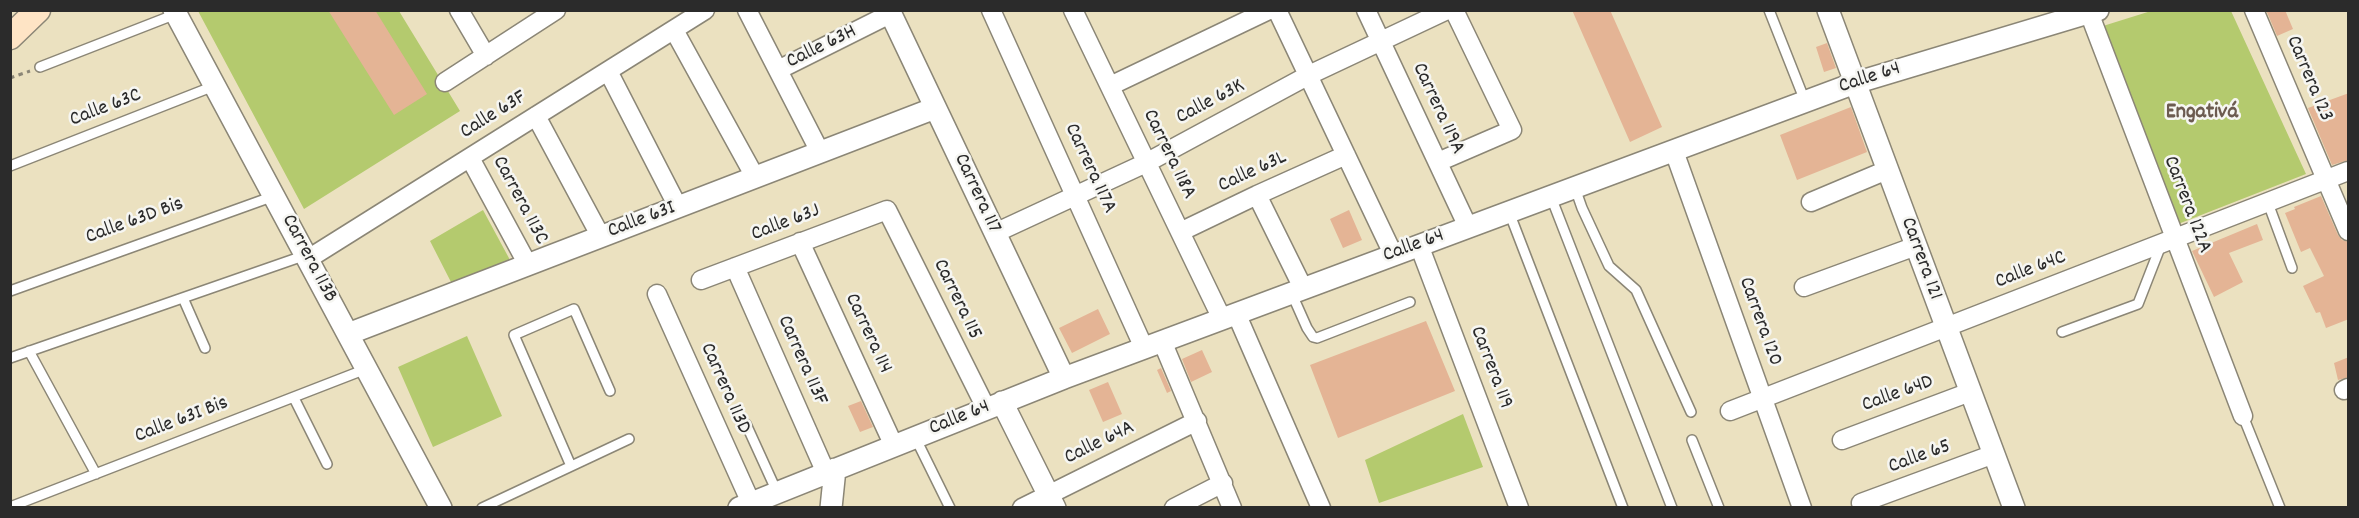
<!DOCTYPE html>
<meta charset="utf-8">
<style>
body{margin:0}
#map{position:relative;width:2359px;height:518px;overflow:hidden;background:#ebe1c0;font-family:Dekko,sans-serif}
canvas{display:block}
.frame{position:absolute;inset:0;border:12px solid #2b2b2b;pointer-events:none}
</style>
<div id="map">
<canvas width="2359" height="518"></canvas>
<div class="frame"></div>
</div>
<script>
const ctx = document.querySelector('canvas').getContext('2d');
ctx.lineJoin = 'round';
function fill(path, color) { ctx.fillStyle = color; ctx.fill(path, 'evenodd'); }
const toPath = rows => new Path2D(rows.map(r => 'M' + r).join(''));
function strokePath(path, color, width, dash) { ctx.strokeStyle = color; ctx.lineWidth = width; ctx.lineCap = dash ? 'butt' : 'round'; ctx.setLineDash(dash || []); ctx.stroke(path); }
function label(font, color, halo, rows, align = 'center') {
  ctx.font = font + ' Dekko,sans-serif'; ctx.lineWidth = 5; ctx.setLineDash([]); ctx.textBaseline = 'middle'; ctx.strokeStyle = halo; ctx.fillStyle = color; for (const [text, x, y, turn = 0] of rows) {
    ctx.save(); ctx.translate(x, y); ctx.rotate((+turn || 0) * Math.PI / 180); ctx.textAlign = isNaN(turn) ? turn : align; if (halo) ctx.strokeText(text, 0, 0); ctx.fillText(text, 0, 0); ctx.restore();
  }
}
fill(toPath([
 [198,11,399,11,460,111,304,209],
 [2151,11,2231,11,2306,174,2173,226,2103,26],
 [483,210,510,260,452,284,430,241],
 [467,336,502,416,433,447,398,367],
 [1463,414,1483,467,1379,503,1365,460]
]), '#b4ca6e');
fill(toPath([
 [328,10,375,10,427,94,394,115],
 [1572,10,1610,10,1662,127,1630,142],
 [2266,10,2285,10,2293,29,2277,36],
 [1827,43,1836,68,1824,72,1816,47],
 [2349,93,2349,160,2332,165,2308,108],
 [1851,107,1867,152,1797,180,1780,135],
 [2321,196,2338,235,2342,240,2349,242,2349,319,2326,328,2320,312,2316,313,2303,286,2324,276,2310,248,2301,252,2285,213,2295,209,2294,207],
 [1349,210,1362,240,1343,248,1330,219],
 [2257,224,2263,240,2229,253,2243,282,2214,297,2192,251],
 [1098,309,1110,334,1072,353,1059,328],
 [1426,321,1455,391,1338,438,1310,365],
 [1202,350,1212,372,1191,382,1182,359],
 [2349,357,2349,377,2338,380,2334,363],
 [1161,368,1171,391,1167,393,1157,370],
 [1108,382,1122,414,1103,422,1089,390],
 [861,401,873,427,860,432,848,406]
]), '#e4b495');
const service = toPath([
 [1769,10,1805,101],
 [40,67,176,14],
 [10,166,214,86],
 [1575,188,1582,208,1609,266,1636,290,1691,412],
 [1551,197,1672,508],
 [2268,203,2292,268],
 [1509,212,1623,508],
 [10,291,274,196],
 [1291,292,1307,328,1313,337,1317,338,1410,302],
 [183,298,205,348],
 [2062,332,2138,304,2161,245],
 [29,351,96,474],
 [10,358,306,255],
 [294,398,327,464],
 [2243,416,2280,508],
 [746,424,777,492],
 [915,437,950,508],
 [1692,440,1719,508],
 [571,466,514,335,574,309,610,391],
 [10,507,366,369],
 [482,508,629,439]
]);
const minor = toPath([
 [459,10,486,56],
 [747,10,820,152],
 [991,10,1144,348],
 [1073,10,1222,319],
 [1277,10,1393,254],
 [1366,10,1468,227],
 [2088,10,2243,416],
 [2254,10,2348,231],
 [674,30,755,177],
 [778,70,890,14],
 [608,71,678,207],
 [445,82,556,10],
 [1110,86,1269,10],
 [536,116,601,237],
 [1674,151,1802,508],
 [470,158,528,265],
 [1438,162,1512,130,1454,10],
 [1257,195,1303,288],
 [1811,202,1887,170],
 [1180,232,1257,195,1346,155],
 [995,233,1146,163,1309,75,1447,10],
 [800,242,894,446],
 [1419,245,1519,508],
 [308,259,705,10],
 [735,267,826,473],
 [701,280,887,210,986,408],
 [1804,287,1916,246],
 [657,294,751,503],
 [1236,313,1321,508],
 [1162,341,1232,508],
 [2344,390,2348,388],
 [1730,411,2348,171],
 [1842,440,1970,392],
 [1861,503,1994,454],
 [1022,508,1197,421],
 [1174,508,1223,483]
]);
const tertiary = toPath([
 [174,10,441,508],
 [889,10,1064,378],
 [1828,10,2014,508],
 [348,334,935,108],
 [1002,402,1055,508],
 [739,508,1064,378,1855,83,2098,10],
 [831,508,835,469]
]);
const secondary = toPath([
 [10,37,38,10]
]);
strokePath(service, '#8b8676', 12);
strokePath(minor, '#8b8676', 21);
strokePath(tertiary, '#8b8676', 24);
strokePath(secondary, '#8b8676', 27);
strokePath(toPath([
 [10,78,30,71]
]), '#8b8676', 3, [4.5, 4.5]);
strokePath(service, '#fff', 9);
strokePath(minor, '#fff', 18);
strokePath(tertiary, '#fff', 21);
strokePath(secondary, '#fee4c5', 24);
label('21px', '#2b2b2b', '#f6f6f2', [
 ["Calle 63H",822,48,-26],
 ["Calle 64",1870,79,-18],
 ["Carrera 123",2308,79,67],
 ["Calle 63K",1211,103,-28],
 ["Calle 63C",106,109,-21],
 ["Carrera 119A",1437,109,65],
 ["Calle 63F",494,116,-32],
 ["Carrera 118A",1168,155,64],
 ["Carrera 117A",1089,169,65],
 ["Calle 63L",1253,173,-25],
 ["Carrera 117",976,194,65],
 ["Carrera 113C",519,201,62],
 ["Carrera 122A",2186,205,69],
 ["Calle 63I",642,221,-21],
 ["Calle 63D Bis",135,222,-20],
 ["Calle 63J",786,224,-21],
 ["Calle 64",1414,247,-20],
 ["Carrera 113B",308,259,62],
 ["Carrera 121",1920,259,70],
 ["Calle 64C",2031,271,-21],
 ["Carrera 115",956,300,64],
 ["Carrera 120",1759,322,70],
 ["Carrera 114",867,334,65],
 ["Carrera 113F",801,361,66],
 ["Carrera 119",1490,368,69],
 ["Carrera 113D",724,389,66],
 ["Calle 64D",1898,395,-20],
 ["Calle 64",960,419,-22],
 ["Calle 63I Bis",182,421,-21],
 ["Calle 64A",1100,444,-26],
 ["Calle 65",1920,458,-20]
]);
label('bold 22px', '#6c5b50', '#f6f6f2', [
 ["Engativá",2202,114]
]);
</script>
